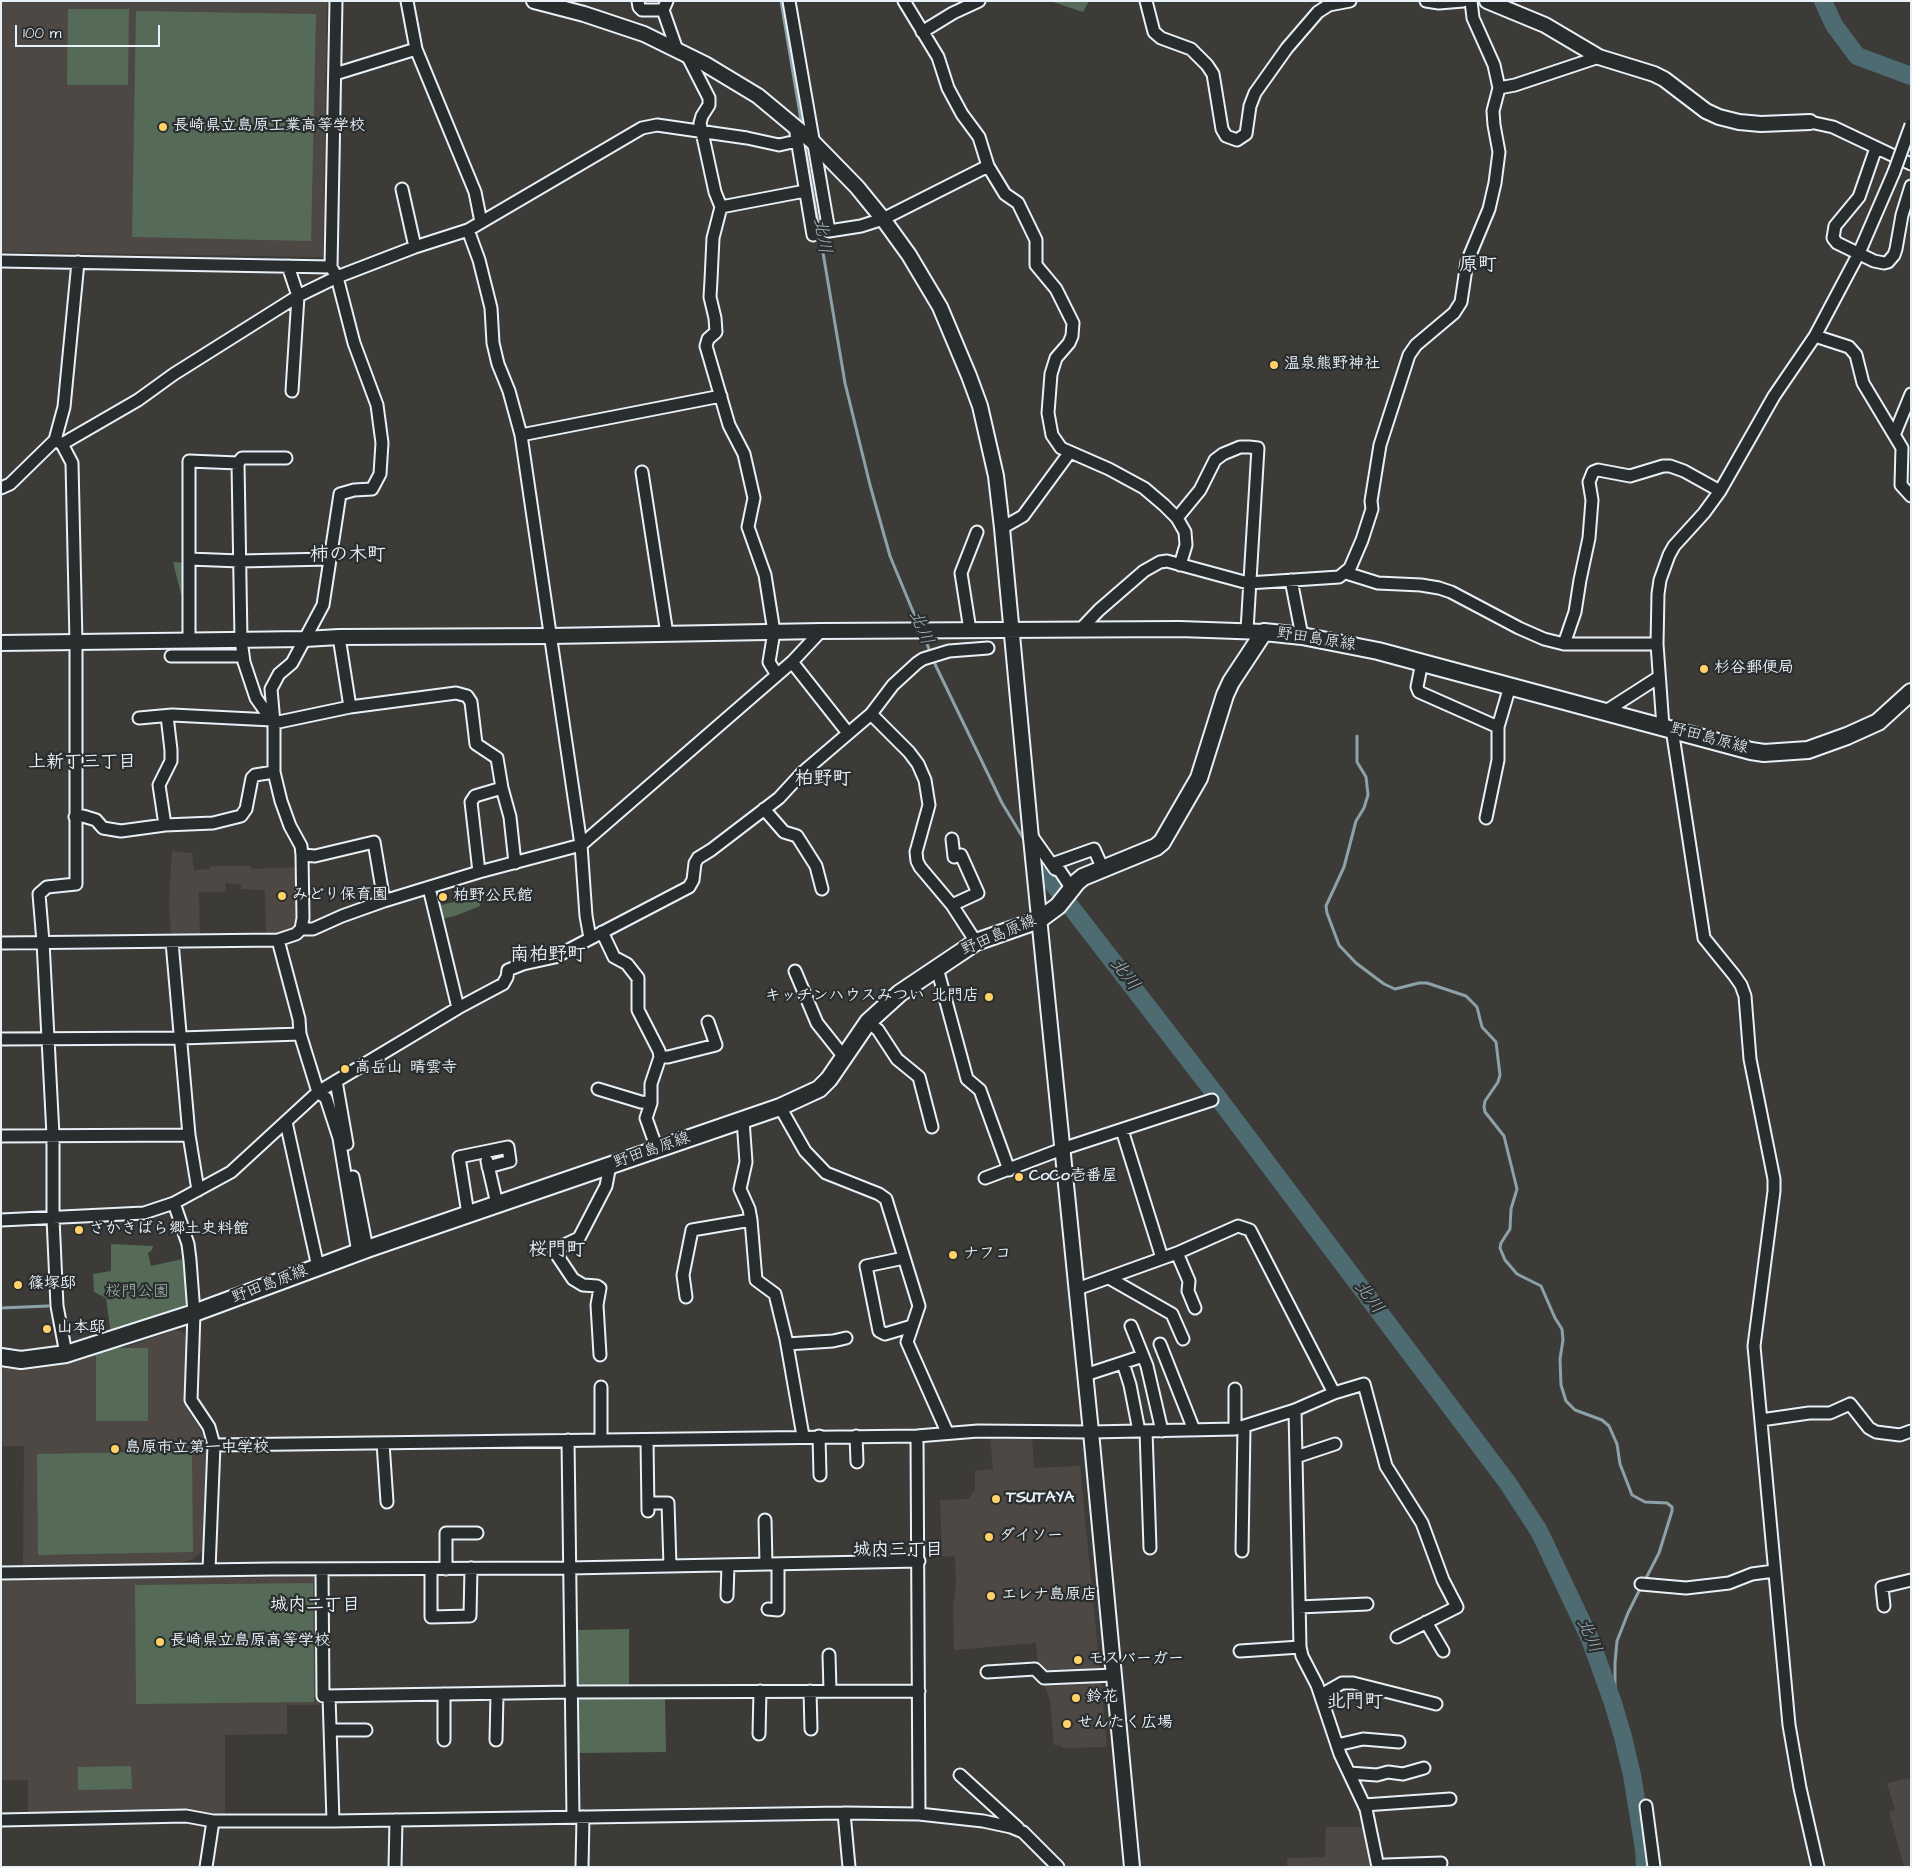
<!DOCTYPE html>
<meta charset="utf-8">
<style>
body{margin:0}
#map{position:relative;width:1912px;height:1868px;overflow:hidden;background:#3d3b38;font-family:"Architects Daughter",sans-serif}
canvas{display:block}
.frame{position:absolute;inset:0;border:2px solid #e8f1f8;pointer-events:none}
.scale{position:absolute;left:15px;top:25px;width:145px;height:22px;box-sizing:border-box;border:2px solid #e8f1f8;border-top:0;padding-left:6px;font-size:15px;line-height:18px;white-space:nowrap;color:#e8f1f8;-webkit-text-stroke:4px #2a2d2e;paint-order:stroke}
</style>
<div id="map">
<canvas width="1912" height="1868"></canvas>
<div class="frame"></div>
<div class="scale">100 m</div>
</div>
<script>
const ctx = document.querySelector('canvas').getContext('2d');
ctx.lineJoin = 'round';
function fill(path, color) { ctx.fillStyle = color; ctx.fill(path, 'evenodd'); }
const toPath = rows => new Path2D(rows.map(r => 'M' + r).join(''));
function strokePath(path, color, width, dash) { ctx.strokeStyle = color; ctx.lineWidth = width; ctx.lineCap = dash ? 'butt' : 'round'; ctx.setLineDash(dash || []); ctx.stroke(path); }
function label(font, color, halo, rows, align = 'center') {
  ctx.font = font + ' "Architects Daughter","Klee One",sans-serif'; ctx.lineWidth = 4.5; ctx.setLineDash([]); ctx.textBaseline = 'middle'; ctx.strokeStyle = halo; ctx.fillStyle = color; for (const [text, x, y, turn = 0] of rows) {
    ctx.save(); ctx.translate(x, y); ctx.rotate((+turn || 0) * Math.PI / 180); ctx.textAlign = isNaN(turn) ? turn : align; if (halo) ctx.strokeText(text, 0, 0); ctx.fillText(text, 0, 0); ctx.restore();
  }
}
fill(toPath([
 [1,1,327,1,323,257,1,252],
 [172,851,192,853,194,870,210,869,211,866,251,866,251,869,298,867,297,928,282,936,266,936,265,890,241,889,241,885,226,883,225,892,199,892,200,937,171,938,169,901],
 [176,1330,184,1333,186,1339,184,1404,197,1424,204,1437,206,1452,206,1539,202,1552,193,1559,174,1565,23,1567,24,1446,1,1446,1,1363,112,1347,126,1347],
 [990,1435,1032,1436,1034,1468,1080,1466,1100,1671,1045,1674,1038,1665,1036,1643,954,1650,953,1605,956,1585,955,1557,942,1556,940,1500,969,1499,975,1490,975,1471,993,1469],
 [317,1577,319,1705,287,1705,287,1734,225,1735,225,1816,183,1809,28,1814,28,1780,1,1780,1,1580],
 [1101,1681,1107,1747,1062,1748,1062,1746,1054,1745,1050,1700,1043,1682],
 [1911,1778,1911,1866,1904,1866,1889,1812,1895,1810,1887,1783],
 [1326,1827,1366,1827,1376,1867,1287,1867,1287,1858,1325,1857]
]), '#4d4844');
fill(toPath([
 [1050,1,1089,1,1083,12],
 [68,9,129,9,128,85,67,85],
 [136,11,316,14,311,241,132,237],
 [173,562,186,563,186,594,181,594],
 [480,892,480,906,455,916,439,919,436,906,454,902],
 [111,1244,153,1246,152,1250,148,1253,151,1266,183,1259,188,1299,181,1312,111,1335,106,1298,94,1292,93,1274,111,1271],
 [112,1348,148,1348,148,1421,96,1421,96,1353],
 [192,1451,193,1552,38,1555,37,1454],
 [313,1583,314,1702,136,1704,135,1585],
 [629,1629,629,1687,577,1688,577,1630],
 [665,1696,666,1752,578,1753,578,1698],
 [131,1766,132,1789,78,1790,78,1767]
]), '#556b57');
strokePath(toPath([
 [781,1,802,126],
 [804,140,845,383,870,485,890,556,919,626],
 [923,634,931,654],
 [933,660,1002,803,1025,841],
 [1357,736,1357,762,1366,777,1368,795,1364,808,1356,821,1344,867,1326,906,1327,913,1339,945,1356,963,1384,984,1395,989,1419,983,1427,983,1466,996,1477,1007,1482,1027,1496,1042,1500,1075,1498,1082,1485,1101,1484,1107,1485,1112,1504,1136,1517,1189,1511,1209,1510,1229,1501,1243,1500,1248,1505,1260,1517,1274,1541,1286,1555,1318,1562,1329,1563,1340,1560,1359,1561,1385,1566,1401,1575,1410,1602,1420,1609,1426,1617,1444,1620,1464,1632,1495,1645,1502,1667,1503,1672,1507,1672,1511,1659,1553,1644,1582],
 [1039,863,1047,876],
 [1,1308,48,1306],
 [1613,1703,1615,1694,1615,1663,1617,1641,1628,1613,1641,1587]
]), '#8ca1a8', 3);
strokePath(toPath([
 [1823,1,1834,25,1857,56,1911,76],
 [1047,876,1216,1095,1507,1482,1539,1531,1590,1639,1613,1703,1623,1737,1632,1775,1644,1849,1645,1867]
]), '#4e6b72', 18);
const minor = toPath([
 [407,1,416,49,475,192,481,222],
 [638,1,639,7,642,10,663,10],
 [667,1,663,10,677,50],
 [789,1,829,231,861,226,883,219,988,166],
 [904,1,938,57,948,88,962,114,979,137,988,166,1005,194,1018,203,1036,240,1036,265,1056,289,1073,323,1072,336,1069,343,1056,358,1051,374,1048,413,1052,435,1061,448,1109,469,1144,488,1164,505,1177,518,1185,532,1186,545,1180,565],
 [1146,1,1154,32,1161,38,1191,49,1207,65,1213,74,1215,86,1222,129,1226,136,1237,140,1246,134,1250,106,1255,93,1287,48,1318,12,1329,5,1350,1],
 [1426,1,1439,3,1463,1],
 [922,32,953,13,979,1],
 [687,55,709,98,709,105,702,116,700,123,715,192,721,207,713,238,711,280,710,297,715,318,716,332,708,339,706,346,729,425,744,454,754,498,748,527,765,575,774,632,769,662,777,675],
 [335,74,416,49],
 [1499,88,1515,85,1599,57],
 [1810,122,1833,127,1911,164],
 [796,133,813,235],
 [1876,148,1859,197,1835,226,1833,238,1837,243,1874,261,1884,263,1888,262,1894,255,1896,249,1902,215,1911,186],
 [402,189,415,247],
 [721,207,805,191],
 [468,230,479,260,491,308,493,343,498,364,509,391,521,435,581,845,586,916,590,938],
 [1,261,331,267],
 [288,266,298,296,292,391],
 [1815,336,1849,347,1856,355,1863,383,1902,448,1901,485,1911,496],
 [1895,433,1911,394],
 [521,435,721,396],
 [55,440,62,444,72,463,76,642,76,884,47,887,39,894,43,942,53,1135,53,1218,57,1306,66,1354],
 [62,444,138,400,174,374,298,296,337,277,415,247,468,230,642,128,657,125,747,138,779,145,797,141],
 [642,472,667,634],
 [1,488,10,484,55,440,64,407,78,262],
 [1177,518,1200,490,1215,460,1223,454,1240,447,1249,447,1258,448,1247,630],
 [1002,528,1023,516,1070,452],
 [189,559,240,561,329,559],
 [1346,573,1378,583,1421,585,1439,588,1451,592,1519,628,1544,639,1564,644,1657,644],
 [1291,580,1302,636],
 [970,630,961,573,977,532],
 [1080,630,1099,610,1144,571,1160,562,1167,561,1248,583,1339,577,1350,568,1362,540,1372,509,1371,501,1380,445,1409,355,1416,345,1454,313,1461,302,1467,262,1489,209,1495,183,1499,152,1494,125,1493,111,1499,88,1494,65,1473,18,1471,1],
 [339,637,350,707],
 [189,641,189,461,238,463],
 [1564,644,1575,612,1580,580,1589,538,1592,500,1589,482,1593,472,1598,470,1630,476,1663,466,1670,466,1684,471,1720,491],
 [171,656,243,656],
 [792,662,848,733],
 [1422,662,1417,687,1419,692,1498,727],
 [1606,711,1659,677],
 [871,714,909,752,918,764,925,780,929,805,916,852,917,861,920,867,952,905,976,942],
 [139,718,172,715,272,720],
 [273,722,256,698,244,662,241,640,238,463,242,458,286,458],
 [274,723,350,707,456,693,467,696,471,702,476,744,497,758,502,788,510,817,515,863],
 [1663,727,1657,644,1658,594,1660,580,1669,555,1674,546,1704,513,1720,491,1774,396,1815,336,1859,253,1894,172],
 [1672,729,1704,938,1734,975,1741,985,1745,996,1750,1059,1774,1179,1774,1191,1754,1346,1789,1725,1800,1788,1818,1867],
 [764,809,784,832,797,836,816,866,822,889],
 [75,817,83,816,96,820,103,828,121,831,165,825,159,785,171,761,171,750,167,716],
 [1486,818,1498,760,1498,727,1510,686],
 [165,825,213,823,241,816,246,809,252,778,255,775,274,772],
 [1031,835,1055,869,1060,871,1072,889],
 [952,839,954,857,961,855,978,893,952,905],
 [302,855,315,856,374,842,384,901],
 [1052,864,1094,849,1103,869],
 [479,872,471,802,475,796,502,788],
 [429,888,458,1008],
 [301,929,313,929,342,916,384,901,479,872,581,845,792,662,821,631],
 [602,932,614,957,627,964,638,978,638,1010,659,1051,660,1057,651,1084,651,1103,646,1118,657,1149],
 [278,940,299,1019,300,1034,318,1092,326,1098,339,1138,358,1253],
 [172,942,189,1135,198,1190],
 [1,943,278,940,296,934,301,929,303,918,302,855,301,846,290,826,281,801,274,772,274,723,271,689,279,674,292,663,323,605,340,494,354,490,372,489,380,474,382,443,377,405,354,343,337,277,331,267,336,1],
 [937,968,967,1079,980,1090,1009,1170],
 [795,971,817,1023,844,1057],
 [868,1022,878,1030,897,1059,919,1077,932,1127],
 [1,1039,181,1038,300,1034],
 [660,1057,668,1057,716,1045,708,1022],
 [336,1081,347,1144],
 [598,1089,641,1102,651,1103],
 [780,1107,805,1151,826,1173,879,1194,886,1199,919,1306,907,1342,947,1432],
 [743,1120,746,1162,740,1189,749,1209,751,1220,756,1280,775,1294,786,1339,803,1436],
 [286,1122,318,1267],
 [1122,1130,1162,1258],
 [1,1136,189,1135],
 [487,1161,497,1204],
 [353,1177,367,1249],
 [985,1178,1062,1149,1212,1100],
 [174,1203,188,1244,190,1260,194,1313,191,1400,209,1427,214,1445,209,1570],
 [468,1214,459,1157,508,1147,510,1161,488,1167],
 [1,1220,144,1213,174,1203,231,1172,318,1092,458,1008,503,984,507,977,508,970,523,964,555,957,689,887,693,880,695,863,698,858,711,850,779,798,802,773,871,714,893,685,917,663,923,659,949,651,988,648],
 [1177,1253,1189,1281,1188,1291,1195,1308],
 [904,1258,866,1266,879,1331,885,1334,912,1326],
 [1109,1278,1172,1314,1183,1339],
 [1077,1289,1177,1253,1238,1226,1250,1230,1334,1393],
 [686,1297,683,1275,692,1230,751,1220],
 [1131,1326,1147,1366,1162,1431],
 [787,1344,833,1341,846,1338],
 [1160,1344,1194,1430],
 [600,1355,597,1305,600,1288,597,1286,583,1285,573,1279,555,1252,558,1248,579,1238,606,1186,610,1165],
 [1123,1363,1130,1385,1139,1431],
 [1085,1375,1143,1356],
 [601,1387,601,1440],
 [1295,1410,1300,1647,1302,1656,1317,1685,1340,1754,1366,1809,1378,1867],
 [1761,1420,1809,1413,1830,1413,1850,1404,1869,1428,1876,1432,1900,1435,1911,1431],
 [1235,1429,1235,1389],
 [1146,1431,1150,1548],
 [819,1436,820,1475],
 [856,1436,857,1462],
 [917,1436,919,1814],
 [568,1440,573,1817],
 [647,1440,648,1511],
 [383,1443,387,1502],
 [214,1445,917,1436,978,1431,1091,1432,1235,1429,1295,1410,1334,1393,1364,1384,1386,1466,1422,1523,1443,1580,1457,1607,1397,1637],
 [1296,1457,1335,1444],
 [648,1503,668,1503,670,1566],
 [765,1520,766,1564],
 [1242,1551,1244,1427],
 [322,1569,323,1696,572,1692,919,1691],
 [431,1569,431,1617,470,1616,471,1568],
 [446,1569,446,1533,477,1533],
 [1,1573,272,1569,569,1568,919,1561],
 [1641,1584,1686,1588,1729,1583,1752,1574,1774,1571],
 [727,1596,728,1565],
 [1884,1606,1882,1587,1911,1580],
 [1299,1607,1367,1604],
 [768,1609,778,1610,778,1564],
 [1426,1622,1443,1651],
 [1240,1651,1300,1647],
 [829,1655,830,1691],
 [987,1672,1035,1669,1044,1678,1114,1675],
 [810,1691,811,1729],
 [444,1694,444,1740],
 [1321,1695,1342,1683,1353,1683,1436,1704],
 [329,1696,333,1821],
 [330,1730,366,1730],
 [759,1734,760,1691],
 [496,1740,497,1694],
 [1337,1745,1363,1739,1399,1742],
 [1349,1773,1377,1775,1388,1772,1403,1774,1424,1768],
 [960,1775,1018,1828],
 [1364,1805,1450,1799],
 [1646,1806,1654,1867],
 [844,1813,849,1867],
 [1,1820,186,1816,213,1821,333,1821,844,1813,919,1814,983,1821,1011,1827,1023,1832,1058,1867],
 [1441,1863,1378,1866,1386,1865,1441,1863],
 [206,1867,213,1821],
 [395,1867,396,1820],
 [582,1867,583,1817]
]);
const tertiary = toPath([
 [534,1,584,14,644,34,705,64,758,96,812,141,857,187,883,219,909,255,940,307,969,376,980,406,996,476,1002,528,1031,838,1091,1432,1132,1867],
 [1487,1,1545,25,1599,57,1654,74,1664,79,1706,111,1719,117,1739,122,1761,124,1810,122],
 [1,643,305,639,339,637,551,636,821,631,1180,629,1264,632]
]);
const secondary = toPath([
 [1,1357,21,1360,66,1354,194,1313,367,1249,780,1107,819,1089,829,1079,868,1022,900,993,976,942,1039,920,1058,906,1077,882,1083,877,1156,847,1162,842,1199,778,1225,695,1231,682,1264,632,1302,636,1378,651,1751,751,1764,753,1808,750,1847,736,1878,722,1911,692]
]);
strokePath(minor, '#e8f1f8', 15);
strokePath(tertiary, '#e8f1f8', 18);
strokePath(secondary, '#e8f1f8', 20);
strokePath(minor, '#2a2d2e', 11);
strokePath(tertiary, '#2a2d2e', 14);
strokePath(secondary, '#2a2d2e', 16);
const minorBridge = toPath([
 [1894,172,1911,125]
]);
strokePath(minorBridge, '#e8f1f8', 15, []);
strokePath(minorBridge, '#2a2d2e', 11);
for (const [x, y, r, color] of [
 [163,127,5,"#ffd166"],
 [1274,365,5,"#ffd166"],
 [1704,669,5,"#ffd166"],
 [282,896,5,"#ffd166"],
 [443,897,5,"#ffd166"],
 [989,997,5,"#ffd166"],
 [345,1069,5,"#ffd166"],
 [1019,1177,5,"#ffd166"],
 [79,1230,5,"#ffd166"],
 [953,1255,5,"#ffd166"],
 [18,1285,5,"#ffd166"],
 [47,1329,5,"#ffd166"],
 [115,1449,5,"#ffd166"],
 [996,1499,5,"#ffd166"],
 [989,1537,5,"#ffd166"],
 [991,1596,5,"#ffd166"],
 [160,1642,5,"#ffd166"],
 [1078,1660,5,"#ffd166"],
 [1076,1698,5,"#ffd166"],
 [1067,1724,5,"#ffd166"]
]) { const dot = new Path2D(); dot.arc(x, y, r, 0, 2 * Math.PI); ctx.fillStyle = color; ctx.fill(dot); strokePath(dot, '#2a2d2e', 2); }
label('bold 16px', '#e8f1f8', '#2a2d2e', [
 ["長崎県立島原工業高等学校",173,127],
 ["温泉熊野神社",1284,365],
 ["杉谷郵便局",1714,669],
 ["みどり保育園",292,896],
 ["柏野公民館",453,897],
 ["キッチンハウスみつい 北門店",979,997,"right"],
 ["高岳山 晴雲寺",355,1069],
 ["CoCo壱番屋",1029,1177],
 ["さかきばら郷土史料館",89,1230],
 ["ナフコ",963,1255],
 ["篠塚邸",28,1285],
 ["山本邸",57,1329],
 ["島原市立第一中学校",125,1449],
 ["TSUTAYA",1006,1499],
 ["ダイソー",999,1537],
 ["エレナ島原店",1001,1596],
 ["長崎県立島原高等学校",170,1642],
 ["モスバーガー",1088,1660],
 ["鈴花",1086,1698],
 ["せんたく広場",1077,1724]
], 'left');
label('16px', '#e8f1f8', '#2a2d2e', [
 ["野田島原線",1316,640,9],
 ["野田島原線",1709,739,15],
 ["野田島原線",999,936,-23],
 ["野田島原線",652,1151,-19],
 ["野田島原線",270,1285,-21]
]);
label('16px', '#a6b5b0', '#2a2d2e', [
 ["桜門公園",137,1293]
]);
label('italic 18px', '#a3b5bc', '#2a2d2e', [
 ["北川",821,236,80],
 ["北川",920,628,67],
 ["北川",1124,975,52],
 ["北川",1368,1298,53],
 ["北川",1588,1636,67]
]);
label('bold 18px', '#e8f1f8', '#2a2d2e', [
 ["上新丁三丁目",82,763],
 ["城内三丁目",898,1551],
 ["城内二丁目",315,1606]
]);
label('bold 19px', '#e8f1f8', '#2a2d2e', [
 ["原町",1478,266],
 ["柿の木町",348,556],
 ["柏野町",823,780],
 ["南柏野町",548,956],
 ["桜門町",557,1251],
 ["北門町",1355,1703]
]);
</script>
